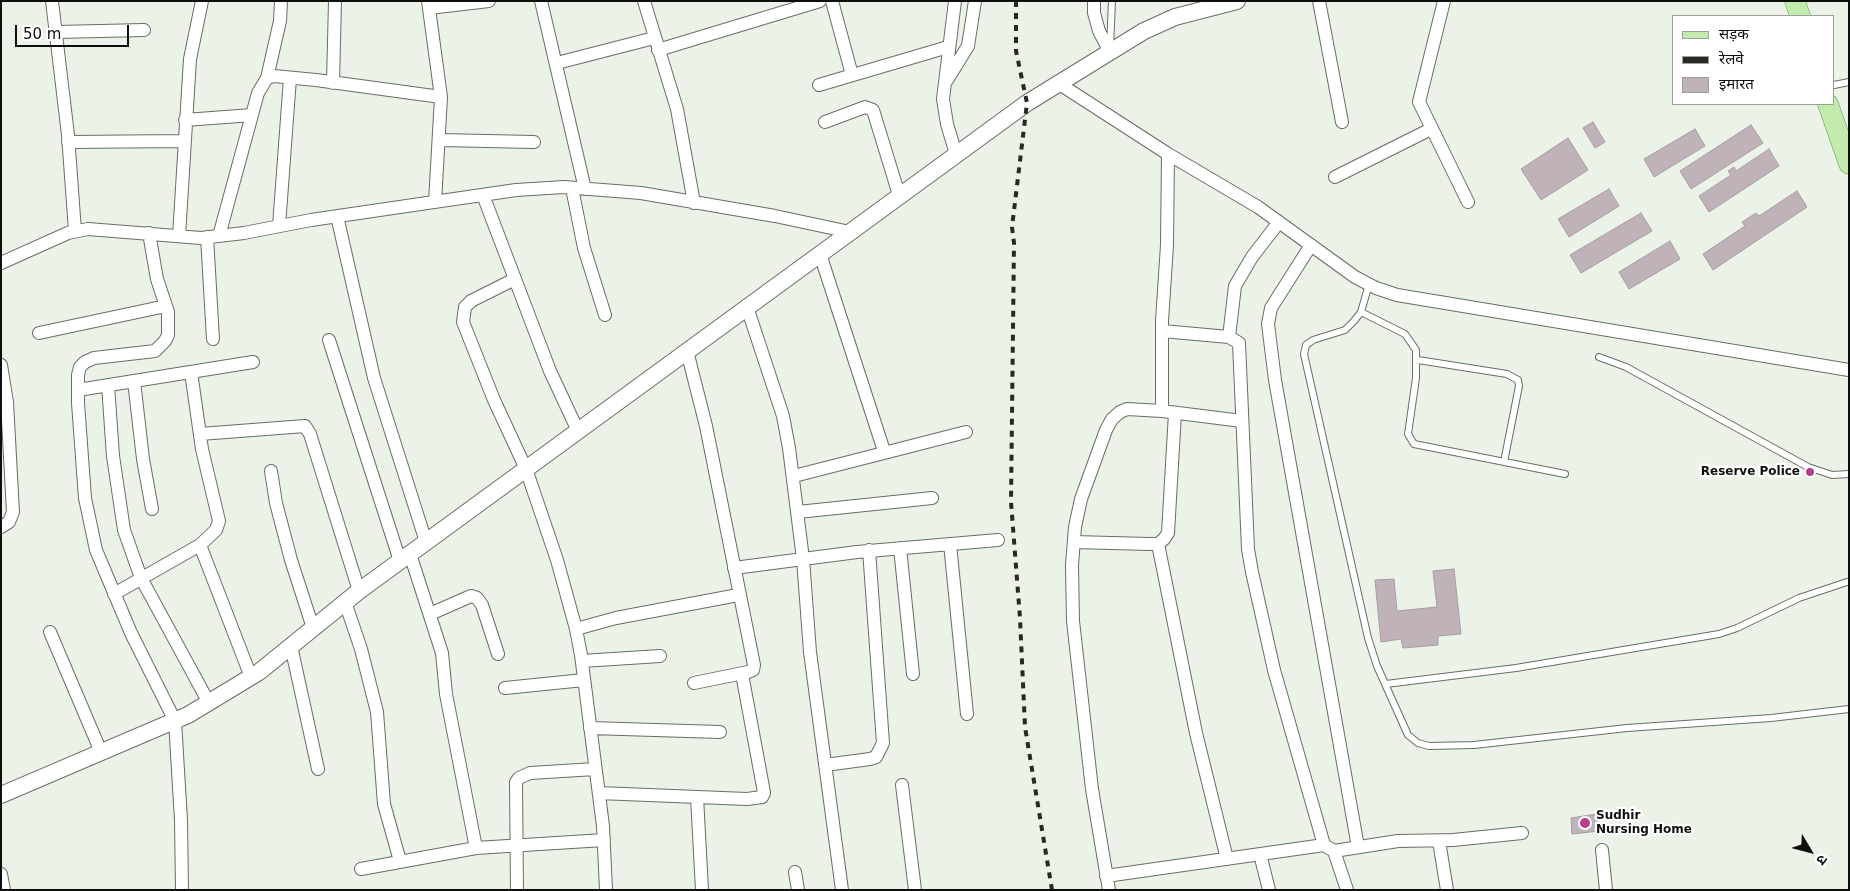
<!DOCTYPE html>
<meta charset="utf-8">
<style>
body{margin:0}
#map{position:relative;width:1850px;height:891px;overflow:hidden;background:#ebf3e8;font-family:"DejaVu Sans","Noto Sans Devanagari",sans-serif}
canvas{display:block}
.frame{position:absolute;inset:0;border:2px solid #0c0f0b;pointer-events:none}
.legend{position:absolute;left:1672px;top:15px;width:162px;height:90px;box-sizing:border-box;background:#fff;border:1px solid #9e9f9d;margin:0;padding:6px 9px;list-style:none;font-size:15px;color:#0c0f0b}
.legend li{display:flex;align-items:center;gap:10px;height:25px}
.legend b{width:25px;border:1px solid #9e9f9d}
.north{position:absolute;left:1785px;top:826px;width:50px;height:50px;-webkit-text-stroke:4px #fff;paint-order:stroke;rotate:127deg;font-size:14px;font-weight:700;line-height:20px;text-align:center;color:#0c0f0b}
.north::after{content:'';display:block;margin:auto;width:18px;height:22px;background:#0c0f0b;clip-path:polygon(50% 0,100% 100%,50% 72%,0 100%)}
.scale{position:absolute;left:15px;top:25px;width:114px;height:22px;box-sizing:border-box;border:2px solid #0c0f0b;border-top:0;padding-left:6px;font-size:15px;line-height:18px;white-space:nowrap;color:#0c0f0b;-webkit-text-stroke:4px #fff;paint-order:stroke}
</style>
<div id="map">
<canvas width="1850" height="891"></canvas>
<div class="frame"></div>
<ul class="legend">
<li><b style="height:6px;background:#c2ebac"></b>सड़क</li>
<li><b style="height:6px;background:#262a25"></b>रेलवे</li>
<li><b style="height:14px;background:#bfb2b8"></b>इमारत</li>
</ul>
<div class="north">उ</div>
<div class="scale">50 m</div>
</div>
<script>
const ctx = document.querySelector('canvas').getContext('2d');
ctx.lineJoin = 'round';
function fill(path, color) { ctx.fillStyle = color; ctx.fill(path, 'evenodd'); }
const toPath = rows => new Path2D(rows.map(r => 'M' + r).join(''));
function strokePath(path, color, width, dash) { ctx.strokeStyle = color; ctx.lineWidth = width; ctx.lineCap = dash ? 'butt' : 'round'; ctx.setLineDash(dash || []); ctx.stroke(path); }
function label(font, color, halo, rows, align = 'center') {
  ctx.font = font + ' "DejaVu Sans",sans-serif'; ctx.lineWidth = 4.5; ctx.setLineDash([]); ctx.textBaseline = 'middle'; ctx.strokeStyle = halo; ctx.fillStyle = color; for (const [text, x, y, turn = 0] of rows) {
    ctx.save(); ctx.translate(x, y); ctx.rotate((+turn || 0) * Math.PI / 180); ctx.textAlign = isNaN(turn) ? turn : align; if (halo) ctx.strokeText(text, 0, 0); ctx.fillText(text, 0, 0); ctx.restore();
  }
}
const building = toPath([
 [1593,122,1605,142,1595,148,1583,128,1593,122],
 [1751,125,1763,143,1691,189,1680,171,1751,125],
 [1695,129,1705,146,1654,177,1644,159,1695,129],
 [1568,138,1588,170,1541,200,1521,169,1568,138],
 [1769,149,1779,166,1709,212,1699,196,1731,175,1728,171,1734,167,1736,171,1769,149],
 [1609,189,1619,206,1569,237,1558,219,1609,189],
 [1797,191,1807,207,1713,270,1703,254,1745,226,1742,222,1756,213,1759,216,1797,191],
 [1641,213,1652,231,1581,273,1570,255,1641,213],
 [1670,241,1680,259,1629,289,1619,272,1670,241],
 [1454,569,1461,634,1438,636,1438,645,1403,648,1401,639,1381,642,1375,580,1394,579,1397,611,1437,607,1433,571,1454,569],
 [1597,814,1599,831,1572,834,1571,818,1597,814]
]);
fill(building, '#bfb2b8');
strokePath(building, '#a89ba1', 1);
const service = toPath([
 [1110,48,1112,1],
 [1834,85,1849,82],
 [1369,284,1361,312,1354,321,1345,330,1313,340,1306,345,1304,354,1368,638,1377,666,1408,735,1418,743,1429,746,1474,745,1627,728,1771,718,1849,709],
 [1361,312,1405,334,1416,350,1416,378,1408,434,1414,444,1565,474],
 [1599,357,1626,367,1808,467,1832,475,1849,474],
 [1418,360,1507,374,1518,380,1519,386,1504,462],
 [1386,684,1516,668,1719,634,1737,628,1799,598,1847,582]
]);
const minor = toPath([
 [52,1,68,135,75,231],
 [428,1,441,97,435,202],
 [541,1,585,189],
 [644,1,677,109,694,203],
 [832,1,852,75],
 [955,1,943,99,947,124,956,154],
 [1094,1,1094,13,1099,31,1110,52],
 [1319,1,1342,122],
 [1444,1,1419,102,1468,202],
 [429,8,489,1],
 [56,32,144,30],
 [658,50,820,1],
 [557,63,654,38],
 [267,78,280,21,281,1],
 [947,80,968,46,975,1],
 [333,83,335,1],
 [1058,83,1168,154,1258,207,1355,277,1376,288,1397,295,1849,370],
 [819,85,948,47],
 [185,120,252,115],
 [825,122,865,107,873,110,899,195],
 [440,140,534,142],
 [68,142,184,141],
 [1335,177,1431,129],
 [572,188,584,248,605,315],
 [483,195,550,371,578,431],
 [337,216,374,378,426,542],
 [279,226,290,78],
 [149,233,157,279,168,312,168,335,165,341,155,351,94,358,85,362,80,367,78,375,78,403,85,498,96,550,131,633,175,721,181,820,182,890],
 [179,236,190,59,202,1],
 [219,236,258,93,267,78,274,76,316,80,441,97],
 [207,237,213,339],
 [1311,245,1271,308,1268,324,1275,380,1358,847],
 [820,254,884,451],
 [1,263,68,233,88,229,201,238,244,233,311,220,516,190,564,187,641,193,775,216,850,232],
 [515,279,471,301,465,307,463,322,494,400,526,469,557,560,576,629,581,655,603,826,606,890],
 [747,307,783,416,789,448,803,559,810,652,842,890],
 [1162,331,1229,337,1239,343,1248,549,1252,572,1274,670,1324,845],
 [39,333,166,306],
 [1229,337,1235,286,1252,257,1279,222],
 [329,340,400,561],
 [687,351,706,426,754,665,753,670,748,672,694,683],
 [1,365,7,402,13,512,9,522,1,527],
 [134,381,143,459,152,509],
 [108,385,113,456,124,530,141,578,209,703],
 [78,390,253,362],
 [1162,411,1162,321,1167,245,1168,154],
 [200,434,305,426,310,434,359,591],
 [271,471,276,503,291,560,313,628],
 [794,476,966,432],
 [798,512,932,498],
 [1074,542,1149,544,1158,544,1164,539,1168,533,1175,413],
 [950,544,967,714],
 [1158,544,1196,733,1227,859],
 [200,545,251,677],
 [900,548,913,674],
 [410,554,442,653,446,694,476,848],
 [734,568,857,552,998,540],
 [114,594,200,545,216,530,219,521,202,449,191,372],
 [345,602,361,649,377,712,384,804,400,861],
 [430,614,471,596,477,598,482,605,498,654],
 [576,629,616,618,738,595],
 [50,632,101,752],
 [291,646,318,769],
 [582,661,660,656],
 [505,688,584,680],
 [590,728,720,732],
 [825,765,870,759,876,757,883,743,869,550],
 [902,785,915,890],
 [599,793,747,799,762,797,764,793,763,787,742,674],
 [697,797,702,890],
 [1439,841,1447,890],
 [1602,850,1606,890],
 [1334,851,1398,841,1453,840,1522,833],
 [1260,854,1269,890],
 [361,869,476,848,604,840],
 [795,872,798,890],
 [1,874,4,890],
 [1106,876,1324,845,1334,851,1347,890],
 [517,890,516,782,519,778,530,773,595,769],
 [1109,890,1092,789,1073,621,1072,565,1075,527,1081,499,1106,430,1112,419,1120,412,1127,409,1162,411,1242,421]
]);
const tertiary = toPath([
 [1,795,188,715,259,672,359,591,1027,103,1144,31,1175,17,1237,1]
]);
const primary = toPath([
 [1795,1,1800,16],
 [1828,104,1849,164]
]);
strokePath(service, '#676e64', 8);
strokePath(minor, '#676e64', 14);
strokePath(tertiary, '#676e64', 18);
strokePath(primary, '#689650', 21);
strokePath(service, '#fff', 6);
strokePath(minor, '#fff', 12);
strokePath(tertiary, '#fff', 16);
strokePath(primary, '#c2ebac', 20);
strokePath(toPath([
 [1016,1,1016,51,1027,103,1012,227,1014,243,1011,502,1020,618,1025,727,1052,890]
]), '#262a25', 4, [6, 6]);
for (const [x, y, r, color] of [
 [1810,472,5,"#bc3e8b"],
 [1585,823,6,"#bc3e8b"]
]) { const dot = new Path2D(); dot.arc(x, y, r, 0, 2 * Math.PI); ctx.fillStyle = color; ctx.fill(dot); strokePath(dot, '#fff', 2); }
label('bold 12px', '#0c0f0b', '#fff', [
 ["Reserve Police",1800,472],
 ["Sudhir",1596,816,"left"],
 ["Nursing Home",1596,830,"left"]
], 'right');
</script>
